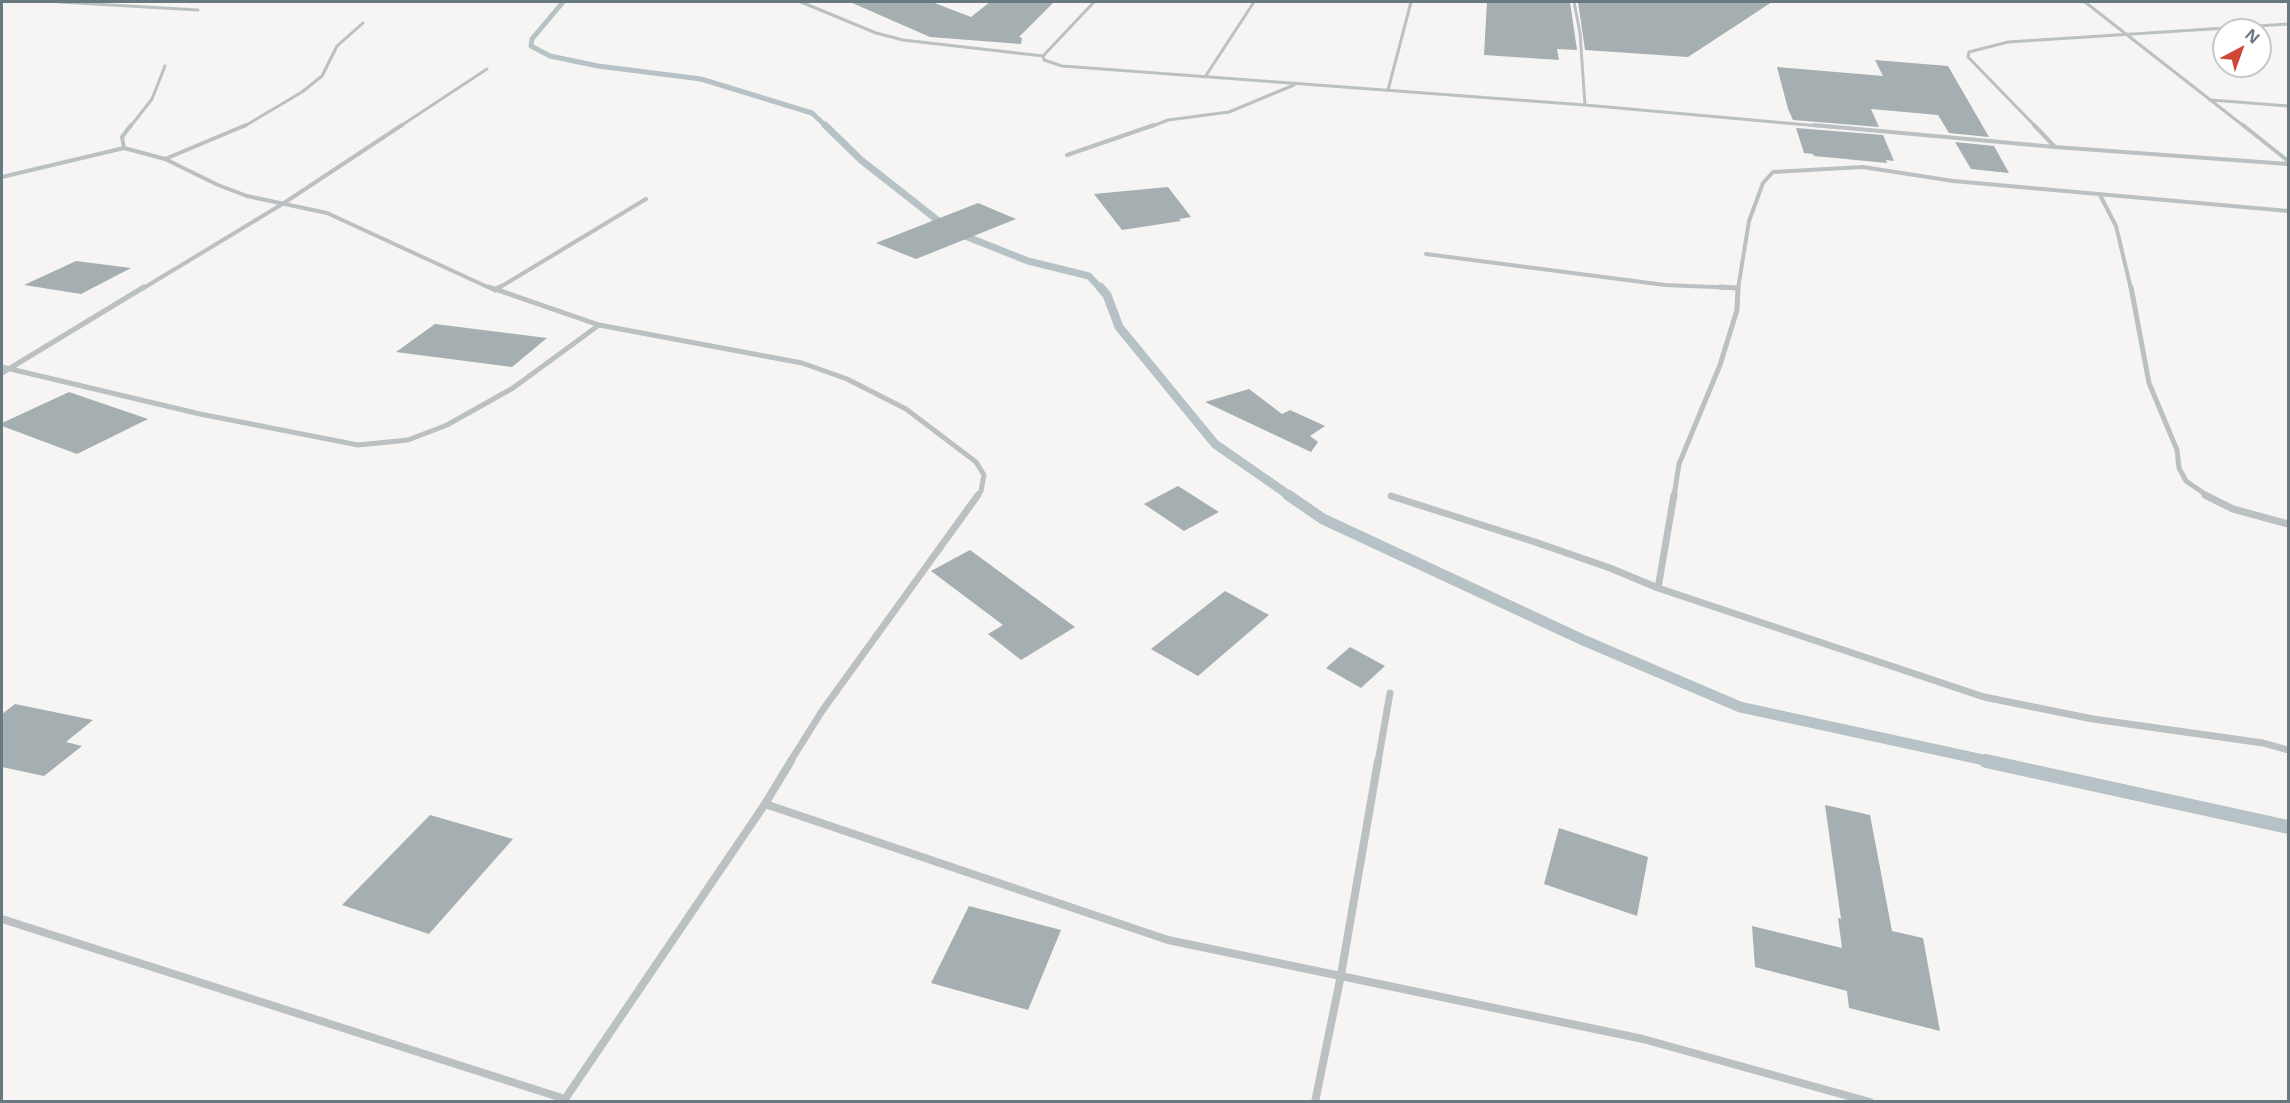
<!DOCTYPE html>
<style>
body{margin:0}
#map{position:relative;width:2290px;height:1103px;overflow:hidden;background:#f6f5f3;font-family:"Open Sans",sans-serif}
canvas{display:block}
.frame{position:absolute;inset:0;border:3px solid #687981;pointer-events:none}
.north{position:absolute;left:2212px;top:18px;width:60px;height:60px;box-sizing:border-box;background:#fff;border:2px solid #c3c9cd;border-radius:50%;rotate:41deg;font-size:16px;font-weight:700;line-height:24px;text-align:center;color:#687981}
.north::after{content:'';display:block;margin:auto;width:21px;height:27px;background:#d24637;clip-path:polygon(50% 0,100% 100%,50% 72%,0 100%)}
</style>
<div id="map">
<canvas width="2290" height="1103"></canvas>
<div class="frame"></div>
<div class="north">N</div>
</div>
<script>
const ctx = document.querySelector('canvas').getContext('2d');
ctx.lineJoin = 'round';
const toPath = rows => new Path2D(rows.map(r => 'M' + r).join(''));
function strokePath(path, color, width, dash) { ctx.strokeStyle = color; ctx.lineWidth = width; ctx.lineCap = dash ? 'butt' : 'round'; ctx.setLineDash(dash || []); ctx.stroke(path); }
function fill(path, color) { ctx.fillStyle = color; ctx.fill(path, 'evenodd'); }
strokePath(toPath([
 [563,2,532,39,531,46,550,56,598,66,701,79,812,113,827,127]
]), '#b6c2c5', 5);
strokePath(toPath([
 [825,125,861,160,950,230,1028,261,1089,276,1101,289]
]), '#b6c2c5', 7);
strokePath(toPath([
 [1100,287,1107,295,1119,327,1215,444,1290,496]
]), '#b6c2c5', 9);
strokePath(toPath([
 [1288,495,1323,519,1583,640,1740,707,1993,762]
]), '#b6c2c5', 11);
strokePath(toPath([
 [1986,761,2288,827]
]), '#b6c2c5', 14);
fill(toPath([
 [850,2,932,2,971,17,990,2,1054,2,1019,37,1022,38,1021,44,930,37],
 [1487,2,1570,2,1577,50,1557,49,1559,60,1484,55],
 [1578,2,1772,2,1688,57,1585,50],
 [1875,60,1948,66,1989,137,1949,133,1938,115,1871,109,1879,127,1793,120,1788,109,1777,67,1883,76],
 [1796,128,1883,135,1894,161,1886,160,1887,163,1814,156,1813,154,1804,153],
 [1955,142,1994,146,2009,173,1971,169],
 [1168,187,1191,217,1179,219,1181,221,1122,230,1094,194],
 [978,203,1016,219,916,259,876,243],
 [76,261,131,268,81,294,24,285],
 [435,324,547,338,512,367,396,352],
 [1249,389,1282,414,1290,410,1325,426,1310,436,1318,442,1311,452,1205,402],
 [69,392,148,419,77,454,2,426,2,423],
 [1178,486,1219,512,1184,531,1144,504],
 [970,550,1075,627,1021,660,988,634,1003,625,931,571],
 [1225,591,1269,615,1198,676,1151,649],
 [1350,647,1385,666,1361,688,1326,668],
 [15,704,93,720,66,742,82,746,44,776,2,767,2,714],
 [1825,805,1870,815,1892,931,1923,938,1940,1031,1849,1008,1847,991,1755,967,1752,926,1842,948,1838,918,1841,919],
 [430,815,513,839,429,934,342,905],
 [1559,828,1648,857,1637,916,1544,884],
 [969,906,1061,930,1028,1010,931,983]
]), '#a5aeb1');
strokePath(toPath([
 [59,2,198,10],
 [801,2,876,33,903,40,1043,56,1044,60,1062,66,1585,105,1830,127],
 [1574,2,1580,33,1585,105],
 [2085,2,2245,127],
 [1043,56,1094,2],
 [1205,77,1254,2],
 [1388,90,1411,2],
 [2211,100,2288,106],
 [130,127,152,99,165,66],
 [243,127,302,92,322,76,337,46,363,23],
 [399,127,487,69],
 [1150,127,1168,120,1229,112,1294,85],
 [2036,127,1968,57,1969,52,2008,42,2288,24]
]), '#bbc0c2', 3);
strokePath(toPath([
 [1814,125,2055,147,2288,164],
 [2034,125,2055,147],
 [2243,125,2288,161],
 [124,148,122,137,131,125],
 [1067,155,1154,125],
 [165,159,246,125],
 [2,177,124,148,165,159,218,185,247,196,327,213,492,289],
 [2100,195,2116,226,2131,289],
 [1426,254,1665,285,1738,288],
 [142,289,284,203,402,125],
 [497,289,646,199],
 [1738,289,1749,221,1763,183,1773,172,1863,167,1953,181,2288,211]
]), '#bbc0c2', 4);
strokePath(toPath([
 [489,287,599,325,802,363,847,379,906,409,976,462,984,475,981,491,977,496],
 [1720,287,1738,288],
 [2131,287,2149,383,2177,450,2179,468,2186,481,2208,496],
 [495,290,500,287],
 [2,367,200,414,358,445,408,440,447,425,513,388,599,325],
 [2,373,144,287],
 [1674,496,1679,464,1720,365,1737,310,1738,287]
]), '#bbc0c2', 5);
strokePath(toPath([
 [2205,495,2233,509,2288,524],
 [1391,496,1535,542,1610,568,1658,588,1984,697,2093,719,2263,743,2288,750],
 [1658,588,1674,495],
 [790,762,822,711,978,495],
 [1378,762,1390,693]
]), '#bbc0c2', 7);
strokePath(toPath([
 [765,804,1168,940,1643,1039,1870,1102],
 [2,919,565,1099],
 [563,1102,765,804,791,761],
 [1315,1102,1341,975,1378,761]
]), '#bbc0c2', 8);
</script>
